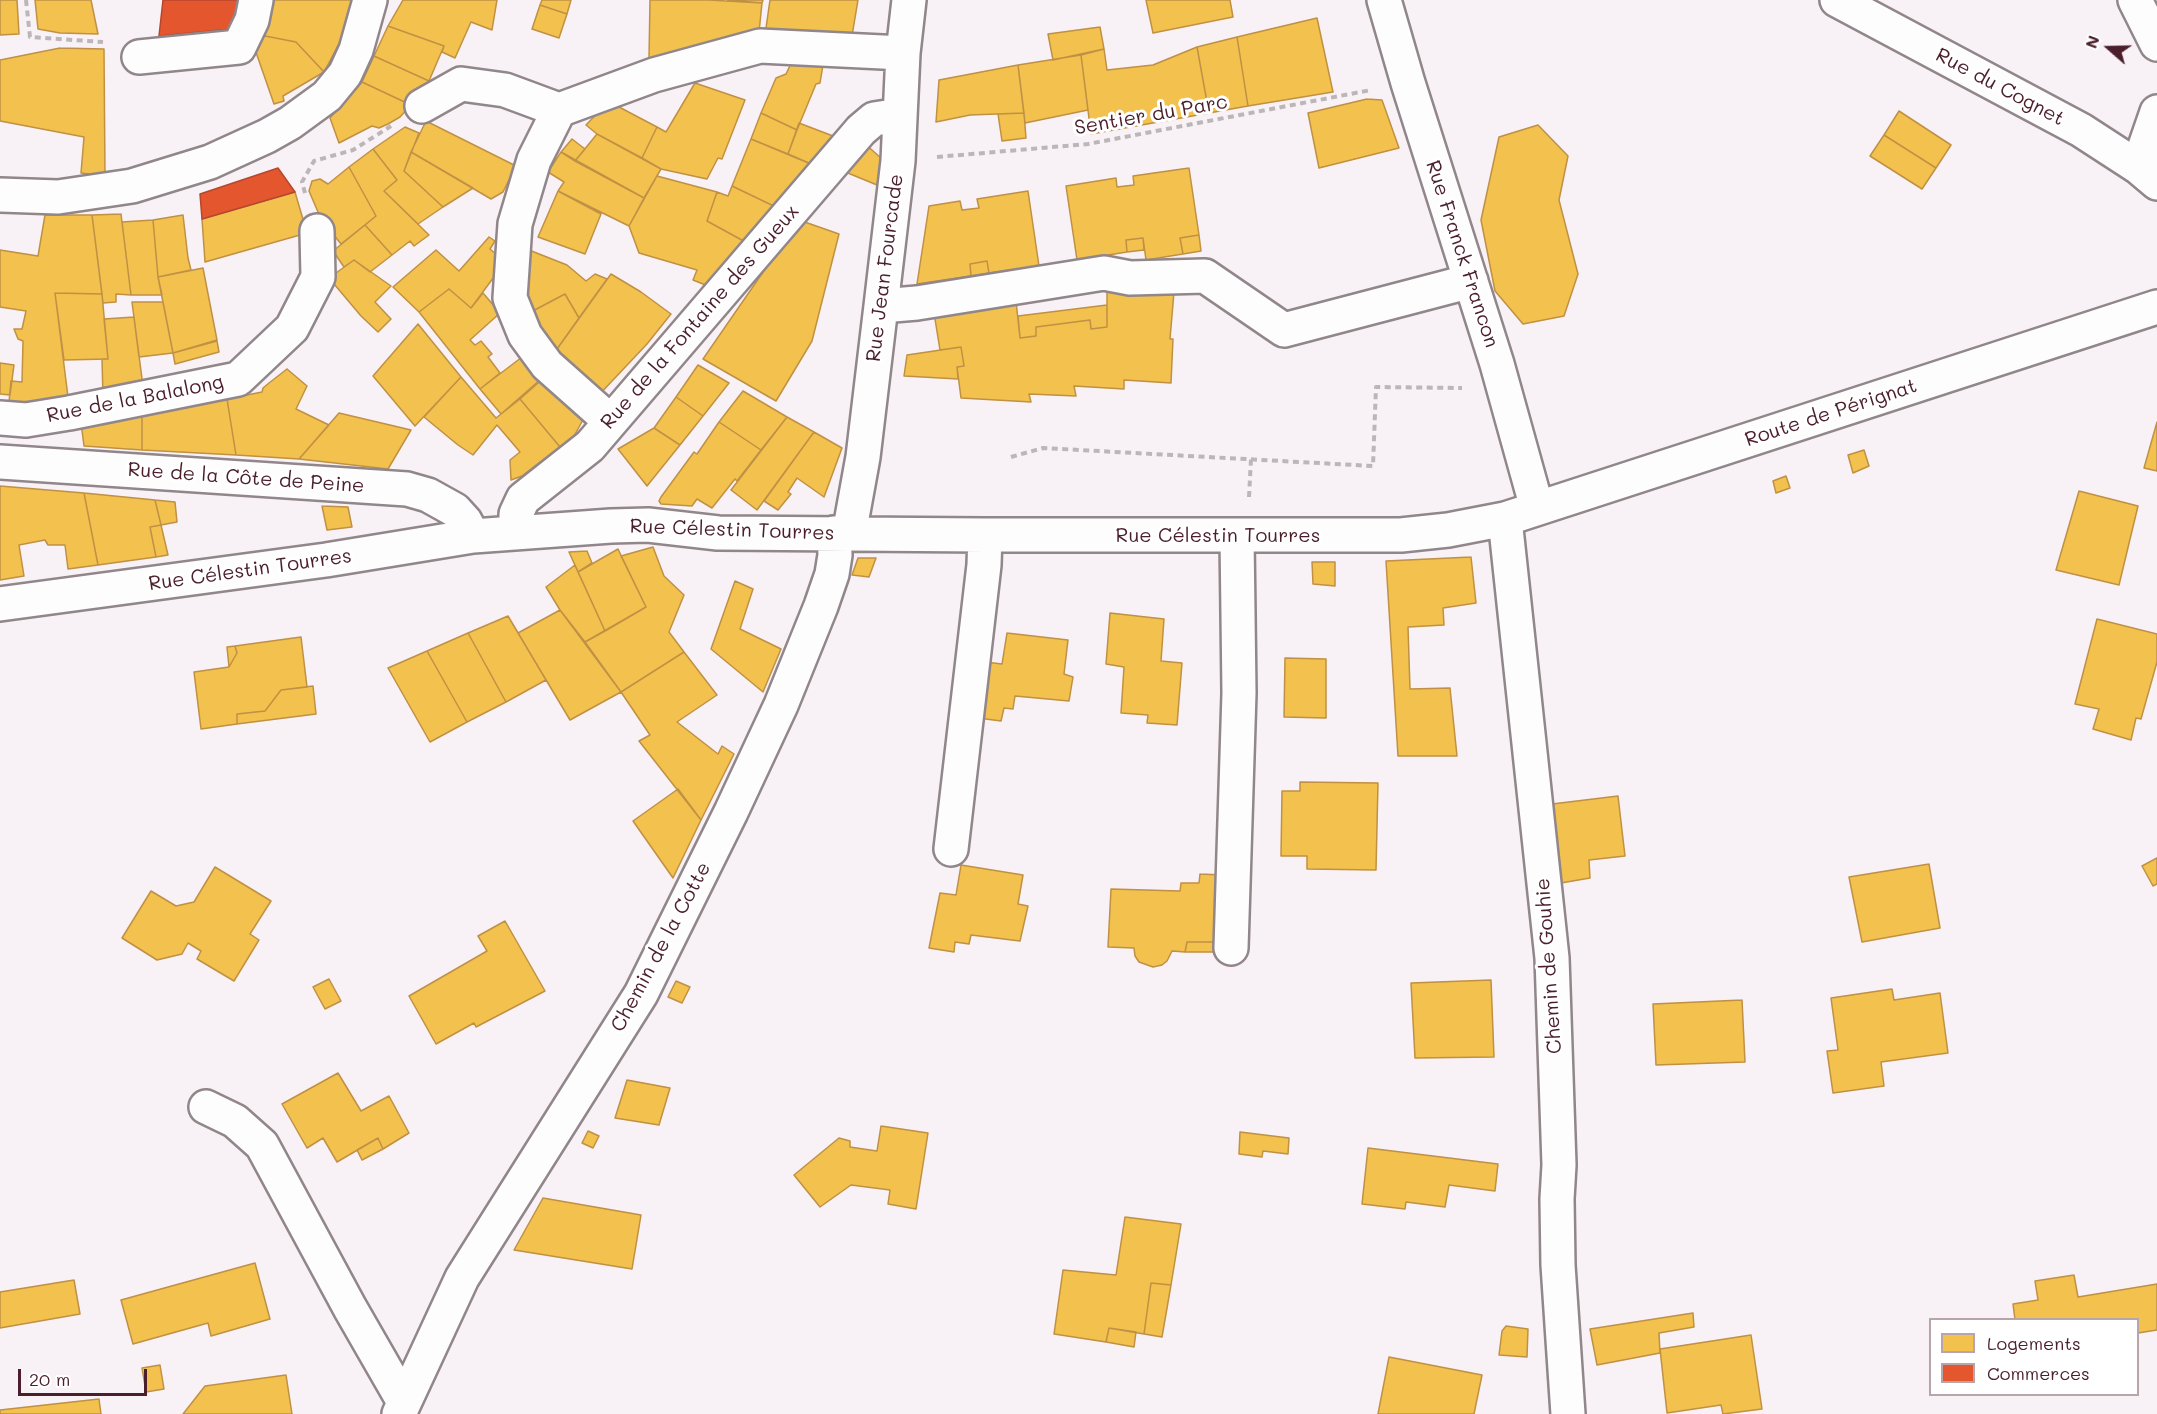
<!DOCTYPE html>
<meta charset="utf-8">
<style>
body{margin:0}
#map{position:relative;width:2157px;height:1414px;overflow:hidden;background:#f8f2f6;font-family:Mali,sans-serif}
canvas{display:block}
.legend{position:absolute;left:1929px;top:1318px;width:210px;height:78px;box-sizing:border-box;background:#fff;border:2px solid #b7a5aa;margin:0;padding:8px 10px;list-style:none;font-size:18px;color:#4a1f2b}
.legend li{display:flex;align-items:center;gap:12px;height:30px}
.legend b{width:30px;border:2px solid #b7a5aa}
.north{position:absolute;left:2079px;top:18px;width:60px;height:60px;-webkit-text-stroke:4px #fff;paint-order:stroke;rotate:290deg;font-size:16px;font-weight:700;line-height:24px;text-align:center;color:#4a1f2b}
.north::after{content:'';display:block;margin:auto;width:21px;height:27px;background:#4a1f2b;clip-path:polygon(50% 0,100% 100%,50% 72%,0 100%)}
.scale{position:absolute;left:18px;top:1369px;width:129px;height:27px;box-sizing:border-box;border:3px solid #4a1f2b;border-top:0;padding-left:8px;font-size:18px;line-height:21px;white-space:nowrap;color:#4a1f2b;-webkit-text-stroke:4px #fff;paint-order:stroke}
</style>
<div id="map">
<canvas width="2157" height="1414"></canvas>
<ul class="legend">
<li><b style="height:16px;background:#f2c14e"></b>Logements</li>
<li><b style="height:16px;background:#e4572e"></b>Commerces</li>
</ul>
<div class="north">N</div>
<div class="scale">20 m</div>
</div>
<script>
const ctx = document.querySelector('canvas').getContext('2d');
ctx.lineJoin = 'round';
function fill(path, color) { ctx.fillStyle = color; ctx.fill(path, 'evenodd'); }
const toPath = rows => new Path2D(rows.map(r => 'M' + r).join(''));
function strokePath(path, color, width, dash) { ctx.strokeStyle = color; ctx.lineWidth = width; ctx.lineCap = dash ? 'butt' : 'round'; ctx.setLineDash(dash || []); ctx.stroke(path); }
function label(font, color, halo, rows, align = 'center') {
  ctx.font = font + ' Mali,sans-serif'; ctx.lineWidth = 6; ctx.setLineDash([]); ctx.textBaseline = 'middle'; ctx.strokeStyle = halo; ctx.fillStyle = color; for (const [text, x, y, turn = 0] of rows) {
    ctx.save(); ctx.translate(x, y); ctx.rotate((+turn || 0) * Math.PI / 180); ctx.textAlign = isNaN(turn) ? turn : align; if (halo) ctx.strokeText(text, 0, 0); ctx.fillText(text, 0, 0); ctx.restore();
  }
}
const homes = toPath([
 [0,0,17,0,19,34,0,35,0,0],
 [35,0,91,0,98,34,60,33,38,29,35,0],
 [271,0,353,0,340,42,324,72,296,42,265,36,271,0],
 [403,0,497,0,492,30,471,22,455,58,442,52,444,46,388,26,403,0],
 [542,0,571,0,567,14,540,5,542,0],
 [650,0,709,0,762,3,758,42,649,58,650,0],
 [728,0,763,0,762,3,728,0],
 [770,0,858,0,852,36,765,35,770,0],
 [1146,0,1230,0,1233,17,1153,33,1146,0],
 [540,5,567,14,559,38,532,29,540,5],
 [1317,18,1333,92,1248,106,1237,37,1317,18],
 [388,26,444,46,429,81,374,56,388,26],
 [1100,27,1104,49,1053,60,1048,34,1100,27],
 [265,36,296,42,324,72,283,96,284,101,274,104,251,38,265,36],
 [1237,37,1248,106,1209,113,1197,47,1237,37],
 [1197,47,1209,113,1091,134,1081,55,1104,49,1107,70,1153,65,1197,47],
 [60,48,104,49,105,176,81,173,84,137,0,121,0,60,60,48],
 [795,55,824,59,820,83,816,84,797,130,761,113,776,78,786,74,795,55],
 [1081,55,1088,110,1025,123,1018,65,1081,55],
 [374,56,429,81,411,105,362,82,374,56],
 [1018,65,1024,113,970,115,936,122,939,80,1018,65],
 [362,82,411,105,400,117,388,124,379,128,372,126,339,143,330,118,362,82],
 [695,83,745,100,722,159,718,158,707,179,661,169,642,158,657,127,666,132,695,83],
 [1367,99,1382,100,1399,148,1319,168,1308,113,1367,99],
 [610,100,619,107,657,127,642,158,597,134,586,125,610,100],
 [1899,111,1951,145,1936,168,1884,135,1899,111],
 [761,113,797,130,788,154,751,139,761,113],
 [1024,113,1026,138,1002,141,998,114,1024,113],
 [426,121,516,166,503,192,491,199,411,152,426,121],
 [799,123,833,136,818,167,788,154,799,123],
 [1538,125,1568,156,1559,200,1578,274,1564,316,1523,324,1495,291,1481,220,1499,137,1538,125],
 [405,127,419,133,404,171,443,207,418,224,384,191,397,180,373,149,405,127],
 [597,134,661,169,644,198,575,161,597,134],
 [1884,135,1936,168,1922,189,1870,156,1884,135],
 [572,139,585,149,575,161,561,152,572,139],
 [751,139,818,167,782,210,732,186,751,139],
 [864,143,881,158,877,185,843,171,864,143],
 [373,149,397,180,384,191,429,235,414,246,410,241,392,255,365,225,376,216,349,167,373,149],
 [411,152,473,188,443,207,404,171,411,152],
 [561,152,644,198,629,226,558,191,564,182,548,172,561,152],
 [349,167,376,216,341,244,321,219,309,191,312,181,320,179,328,184,349,167],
 [1189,168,1199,235,1180,238,1183,254,1146,260,1143,238,1126,240,1127,252,1077,260,1066,186,1116,178,1117,187,1134,185,1133,176,1189,168],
 [657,176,717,192,707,221,749,244,708,286,693,280,697,270,639,253,629,226,657,176],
 [732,186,782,210,749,244,707,221,717,192,728,196,732,186],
 [558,191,601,214,585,254,538,237,558,191],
 [1028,191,1039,266,989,273,987,261,970,264,971,276,917,284,929,206,960,201,962,210,979,208,977,199,1028,191],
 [295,192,307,233,205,262,202,219,295,192],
 [121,214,131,295,116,294,116,302,103,303,92,215,121,214],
 [45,215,92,215,102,294,55,293,68,397,22,405,9,402,11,381,22,382,23,341,18,339,14,329,22,329,26,311,0,307,0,250,38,256,45,215],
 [183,215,188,258,191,270,158,277,153,220,183,215],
 [153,220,158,277,162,295,131,295,122,222,153,220],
 [799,220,839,234,812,341,776,401,703,359,799,220],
 [365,225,392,255,370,272,354,260,344,267,333,251,365,225],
 [1199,235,1201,251,1183,254,1180,238,1199,235],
 [489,237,495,241,490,249,505,262,471,308,449,289,419,312,393,287,436,250,459,271,489,237],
 [1143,238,1144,250,1127,252,1126,240,1143,238],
 [529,250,567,265,586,281,595,274,607,279,579,318,565,294,529,313,518,292,529,250],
 [354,260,391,286,375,302,391,319,378,332,361,316,329,278,354,260],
 [987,261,989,273,971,276,970,264,987,261],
 [203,268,217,340,173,353,158,277,203,268],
 [611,274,641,292,671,314,647,344,597,397,552,356,611,274],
 [449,289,471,308,483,293,500,313,470,340,475,345,481,341,492,354,488,357,500,373,480,389,419,312,449,289],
 [1107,291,1174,292,1170,339,1173,339,1171,383,1124,380,1124,389,1074,386,1076,396,1029,394,1031,402,961,398,957,367,964,366,961,347,940,350,934,313,1016,301,1020,338,1036,336,1036,327,1090,320,1091,329,1107,327,1107,291],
 [55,293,102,294,108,359,64,360,55,293],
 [565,294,579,318,552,356,529,313,565,294],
 [132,302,163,302,173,353,139,357,132,302],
 [1107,305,1107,327,1091,329,1090,320,1036,327,1036,336,1020,338,1018,316,1107,305],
 [134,317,144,394,103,398,102,359,108,359,104,319,134,317],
 [418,324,461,377,415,426,373,376,418,324],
 [217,341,219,352,175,364,173,353,217,341],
 [961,347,964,366,957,367,958,379,904,376,907,355,961,347],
 [526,354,541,379,501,414,480,389,526,354],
 [0,363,14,365,10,395,0,394,0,363],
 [698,365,729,383,703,416,676,397,698,365],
 [287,369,307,386,296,409,329,425,299,459,236,455,227,399,262,392,263,388,269,383,287,369],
 [547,375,584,418,573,438,560,447,520,399,547,375],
 [461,377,496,418,520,399,560,447,522,476,511,480,510,460,520,452,497,425,473,455,458,445,424,417,461,377],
 [743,391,787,417,761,450,719,422,743,391],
 [676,397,703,416,680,445,654,428,676,397],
 [227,399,236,455,142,450,142,412,227,399],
 [142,412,142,450,84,446,81,423,142,412],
 [339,413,411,430,388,469,299,459,339,413],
 [787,417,814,432,757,510,731,490,787,417],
 [719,422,761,450,737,481,735,479,712,508,697,499,692,506,661,504,659,501,661,497,694,452,697,454,719,422],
 [2157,422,2157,471,2144,468,2157,422],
 [654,428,680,445,647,486,618,449,654,428],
 [814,432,842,448,824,497,797,478,788,492,791,494,778,510,764,501,814,432],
 [1864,450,1869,466,1853,473,1848,455,1864,450],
 [1786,476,1790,488,1776,493,1773,481,1786,476],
 [0,486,84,493,98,565,68,569,65,545,48,545,45,540,19,545,24,576,0,580,0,486],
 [2079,491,2138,506,2119,585,2056,570,2079,491],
 [84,493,155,500,161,525,150,527,156,557,98,565,84,493],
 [155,500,175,502,177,522,161,525,155,500],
 [322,506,348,507,352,527,327,530,322,506],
 [161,525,168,555,156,557,150,527,161,525],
 [653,547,664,576,684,595,669,632,684,652,621,692,585,642,646,607,621,556,653,547],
 [618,549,646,607,605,631,578,572,618,549],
 [587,551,592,563,578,572,569,552,587,551],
 [1471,557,1476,603,1443,608,1444,625,1408,627,1410,689,1450,688,1457,756,1398,756,1386,561,1471,557],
 [858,558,876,558,869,577,852,575,858,558],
 [1312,562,1335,562,1335,586,1313,584,1312,562],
 [575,565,605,631,585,642,560,610,546,587,575,565],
 [735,581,753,589,740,629,781,649,763,692,711,649,735,581],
 [560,610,621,692,570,720,518,633,560,610],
 [1110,613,1164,619,1161,661,1182,663,1177,725,1147,723,1148,715,1121,713,1124,667,1106,664,1110,613],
 [508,616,546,680,506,702,468,633,508,616],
 [2097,619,2157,634,2157,662,2141,719,2136,718,2131,740,2093,729,2099,709,2075,704,2097,619],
 [468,633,506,702,467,722,427,651,468,633],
 [1007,633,1068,640,1064,674,1073,677,1069,701,1015,696,1013,709,1004,708,1001,721,978,718,985,662,1002,664,1007,633],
 [301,637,307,687,281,690,265,711,237,714,237,724,201,729,194,672,229,667,237,653,235,646,301,637],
 [235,646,237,653,229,667,227,647,235,646],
 [427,651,467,722,430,742,388,668,427,651],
 [684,652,717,695,677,722,718,754,722,746,734,754,701,820,639,741,650,735,621,692,684,652],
 [1285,658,1326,659,1326,718,1284,717,1285,658],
 [313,686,316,714,237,724,237,714,265,711,281,690,313,686],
 [1300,782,1378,783,1376,870,1307,869,1307,856,1281,856,1282,791,1300,791,1300,782],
 [678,789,701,820,673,878,633,821,678,789],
 [1618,796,1625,856,1589,860,1590,878,1561,883,1552,804,1618,796],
 [2157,858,2157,884,2153,886,2142,866,2157,858],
 [1929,864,1940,928,1862,942,1849,877,1929,864],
 [961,865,1023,875,1018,904,1028,906,1020,941,971,935,969,944,955,942,954,952,929,948,940,893,956,895,961,865],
 [215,867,271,901,250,934,259,940,234,981,197,959,201,951,188,943,182,954,157,960,122,938,151,891,176,906,194,902,215,867],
 [1200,874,1223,875,1216,942,1187,942,1185,952,1172,951,1167,961,1162,965,1153,967,1139,962,1135,956,1134,948,1108,947,1111,889,1180,891,1181,883,1199,883,1200,874],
 [505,921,545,991,476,1027,474,1023,436,1044,409,996,487,951,478,936,505,921],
 [1187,942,1223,942,1222,952,1185,952,1187,942],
 [329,979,341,1001,325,1009,313,987,329,979],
 [1491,980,1494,1057,1415,1058,1411,983,1491,980],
 [676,981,690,987,682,1003,668,997,676,981],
 [1892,989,1894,1000,1940,993,1948,1053,1881,1062,1884,1086,1833,1093,1827,1051,1838,1050,1831,998,1892,989],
 [1742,1000,1745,1062,1656,1065,1653,1004,1742,1000],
 [338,1073,361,1111,389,1096,409,1133,383,1149,378,1138,337,1162,323,1138,307,1148,282,1104,338,1073],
 [627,1080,670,1088,659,1125,615,1118,627,1080],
 [881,1126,928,1133,916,1209,888,1204,890,1190,851,1185,820,1207,794,1175,839,1138,850,1141,850,1147,877,1151,881,1126],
 [588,1131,599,1136,593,1148,582,1143,588,1131],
 [1240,1132,1289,1138,1288,1154,1263,1151,1262,1157,1239,1154,1240,1132],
 [378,1138,383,1149,362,1160,357,1150,378,1138],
 [1368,1148,1498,1164,1495,1191,1449,1185,1445,1207,1406,1202,1405,1209,1362,1204,1368,1148],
 [543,1198,641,1215,632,1269,514,1250,543,1198],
 [1125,1217,1181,1224,1171,1285,1151,1283,1144,1334,1109,1328,1106,1342,1054,1334,1063,1270,1116,1275,1125,1217],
 [255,1263,270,1319,211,1336,208,1323,133,1344,121,1300,255,1263],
 [2074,1275,2078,1297,2157,1284,2157,1330,2138,1333,2138,1320,2015,1320,2013,1304,2038,1300,2035,1281,2074,1275],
 [74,1280,80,1314,0,1328,0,1292,74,1280],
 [1151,1283,1171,1285,1162,1337,1144,1334,1151,1283],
 [1693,1313,1694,1327,1659,1333,1660,1353,1597,1365,1590,1329,1693,1313],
 [1506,1326,1528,1329,1527,1357,1499,1355,1502,1331,1506,1326],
 [1109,1328,1136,1332,1134,1347,1106,1342,1109,1328],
 [1751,1335,1762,1409,1723,1414,1721,1405,1667,1413,1660,1349,1751,1335],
 [1389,1357,1482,1375,1474,1414,1378,1414,1389,1357],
 [160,1365,164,1389,146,1392,142,1368,160,1365],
 [286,1375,292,1414,183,1414,205,1386,286,1375],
 [99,1399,101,1414,0,1414,0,1410,99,1399]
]);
fill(homes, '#f2c14e');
strokePath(homes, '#c09044', 1.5);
const shops = toPath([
 [163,0,244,0,231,29,159,36,163,0],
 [278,168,295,192,202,219,200,194,278,168]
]);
fill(shops, '#e4572e');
strokePath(shops, '#b6462d', 1.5);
const minor = toPath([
 [1384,0,1408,83,1497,364,1537,508],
 [1837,0,2081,130,2138,167,2157,183],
 [2135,0,2157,44],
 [139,57,239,47,252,20,256,0],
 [422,106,461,84,505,90,559,110],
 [2138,167,2157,112],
 [0,195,58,197,132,186,210,162,267,136,290,123,327,96,345,74,356,50,370,0],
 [881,306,917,303,1104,273,1130,278,1205,276,1284,330,1471,281],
 [0,418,26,420,69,413,238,379,292,328,318,277,317,231],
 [610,421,547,365,525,335,510,298,515,224,534,160,559,110,654,75,760,46,903,53],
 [0,462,407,489,428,495,455,510,465,521,473,536],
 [1505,519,1552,958,1559,1165,1557,1199,1558,1265,1568,1414],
 [516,533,516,514,523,499,590,446,861,130,874,119,900,115],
 [849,534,863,457,881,306,898,161,903,53,909,0],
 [0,604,326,560,473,536,611,526,648,525,718,533,985,535,1401,535,1448,530,1505,519,2157,307],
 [951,849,984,565,985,535],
 [1231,948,1239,693,1237,536],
 [206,1107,235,1121,262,1145,350,1308,404,1402],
 [399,1414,462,1278,641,994,731,812,781,705,821,606,832,574,835,555,834,533]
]);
strokePath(minor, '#91868a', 38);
strokePath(toPath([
 [26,0,30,37,103,42],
 [937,157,1088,144,1371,90],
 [305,193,302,182,314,161,353,150,391,126],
 [1011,457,1043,448,1373,466,1376,387,1462,388],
 [1249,497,1251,459]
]), '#bcb6b8', 4, [6, 4.5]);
strokePath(minor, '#fefdfe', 33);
label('20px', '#4a1f2b', '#fff', [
 ["Rue du Cognet",2000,87,28],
 ["Sentier du Parc",1151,115,-10],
 ["Rue Franck Francon",1462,254,72],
 ["Rue Jean Fourcade",885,268,-83],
 ["Rue de la Fontaine des Gueux",700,317,-49],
 ["Rue de la Balalong",135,399,-11],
 ["Route de Pérignat",1831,413,-18],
 ["Rue de la Côte de Peine",246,478,4],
 ["Rue Célestin Tourres",732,530,2],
 ["Rue Célestin Tourres",1218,536],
 ["Rue Célestin Tourres",250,570,-8],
 ["Chemin de la Cotte",661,947,-62],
 ["Chemin de Gouhie",1549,966,-94]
]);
</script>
